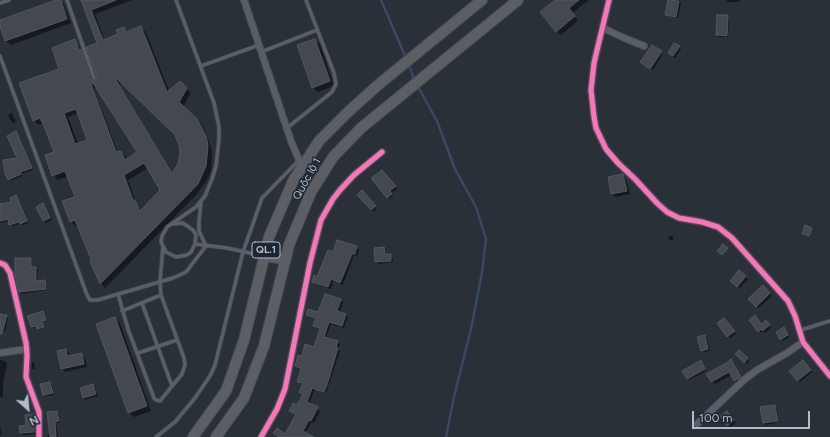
<!DOCTYPE html>
<meta charset="utf-8">
<style>
body{margin:0}
#map{position:relative;width:830px;height:437px;overflow:hidden;background:#2a3038;font-family:Figtree,sans-serif}
canvas{display:block}
.north{position:absolute;left:8px;top:389px;width:40px;height:40px;-webkit-text-stroke:3px #1d2633;paint-order:stroke;rotate:153deg;font-size:11px;font-weight:700;line-height:16px;text-align:center;color:#b4bcc9}
.north::after{content:'';display:block;margin:auto;width:14px;height:18px;background:#b4bcc9;clip-path:polygon(50% 0,100% 100%,50% 72%,0 100%)}
.scale{position:absolute;left:692px;top:411px;width:118px;height:18px;box-sizing:border-box;border:2px solid #b4bcc9;border-top:0;padding-left:5px;font-size:12px;line-height:14px;white-space:nowrap;color:#b4bcc9;-webkit-text-stroke:3px #1d2633;paint-order:stroke}
</style>
<div id="map">
<canvas width="830" height="437"></canvas>
<div class="north">N</div>
<div class="scale">100 m</div>
</div>
<script>
const ctx = document.querySelector('canvas').getContext('2d');
ctx.lineJoin = 'round';
function fill(path, color) { ctx.fillStyle = color; ctx.fill(path, 'evenodd'); }
const toPath = rows => new Path2D(rows.map(r => 'M' + r).join(''));
function strokePath(path, color, width, dash) { ctx.strokeStyle = color; ctx.lineWidth = width; ctx.lineCap = dash ? 'butt' : 'round'; ctx.setLineDash(dash || []); ctx.stroke(path); }
function label(font, color, halo, rows, align = 'center') {
  ctx.font = font + ' Figtree,sans-serif'; ctx.lineWidth = 3; ctx.setLineDash([]); ctx.textBaseline = 'middle'; ctx.strokeStyle = halo; ctx.fillStyle = color; for (const [text, x, y, turn = 0] of rows) {
    ctx.save(); ctx.translate(x, y); ctx.rotate((+turn || 0) * Math.PI / 180); ctx.textAlign = isNaN(turn) ? turn : align; if (halo) ctx.strokeText(text, 0, 0); ctx.fillText(text, 0, 0); ctx.restore();
  }
}
fill(toPath([
 [59,0,64,4,71,23,11,45,6,41,0,21],
 [82,0,133,0,95,14,105,41,119,35,124,28,128,32,141,28,146,32,169,91,180,83,191,93,183,107,201,124,206,133,212,151,211,171,207,180,197,194,105,288,101,283,78,225,75,226,71,222,63,202,76,197,68,176,58,180,53,175,55,153,44,123,38,125,34,120,75,41,85,54,94,82,97,81,99,43],
 [122,83,176,135,180,144,181,154,179,164,173,173,119,84],
 [97,87,139,153,127,160,126,156,121,152,118,153,94,89],
 [78,113,88,140,78,144,68,117],
 [148,168,162,190,141,210,136,202,128,180],
 [556,0,589,0,572,13,578,21,561,35,556,31],
 [669,0,679,0,681,4,678,18,668,16,666,14],
 [726,0,740,0,740,2,728,2],
 [727,16,729,18,728,37,719,37,717,35],
 [315,40,320,44,334,86,317,92,313,87],
 [652,46,663,54,653,70,644,64],
 [679,47,681,49,675,58,669,53],
 [12,113,16,122,12,123,8,115],
 [17,134,33,170,21,174,22,176,10,181,9,179,18,159],
 [384,173,397,189,391,194,393,196,389,199,388,197],
 [623,175,626,179,630,194,615,197,612,193],
 [362,192,377,208,374,212,358,195],
 [16,197,28,223,23,225,21,224,12,226,9,221,0,223,0,205,13,202],
 [43,204,52,220,46,223,44,221],
 '668.5 238a2.5 2.5 0 1 1 5 0a2.5 2.5 0 1 1-5 0Z',
 [357,247,359,250,357,256,354,255,343,285,333,281,331,289,315,284,313,281,318,278,334,254],
 [384,248,386,250,386,255,390,255,392,257,393,262,378,264,376,262,375,249],
 [30,259,32,261,32,268,36,268,38,270,37,282,44,281,46,283,47,290,22,294,20,292],
 [739,271,748,279,740,288,733,283],
 [763,287,772,296,759,308,750,299],
 [340,300,343,302,339,313,345,314,348,317,344,328,331,324,326,338,337,342,340,344,338,349,340,351,326,393,315,389,309,404,320,411,314,423,312,422,305,433,312,437,279,437,285,435,297,416,298,406,303,395,300,392,303,385,298,381,301,369,296,366,302,357,315,348,321,329,314,326,317,319,310,317,307,315,318,313],
 [43,312,46,321,43,322,44,328,39,329,37,327,33,328,32,327],
 [0,315,8,318,5,332,0,331],
 [115,319,120,323,151,411,134,417,129,413,98,325],
 [726,321,736,334,730,338,718,324],
 [768,323,771,328,765,333,763,331,761,333,759,331,761,325],
 [784,328,789,337,783,341,781,339],
 [705,336,707,338,710,351,704,352,702,350],
 [65,350,69,353,69,357,81,354,85,358,87,367,65,372,62,368],
 [739,351,749,361,747,364,737,354],
 [0,360,5,361,7,364,3,384,3,397,0,397],
 [731,360,734,363,743,381,738,384,732,375,715,384,712,381],
 [700,361,706,371,689,380,687,378,691,365],
 [32,362,34,362,35,370,32,369],
 [805,363,812,372,800,382,798,380],
 [50,383,52,385,54,395,46,396,44,394],
 [93,385,95,387,98,396,85,400,83,398],
 [775,406,777,408,779,422,766,425,764,423],
 [57,412,59,414,60,423,56,423,58,437,48,437,47,435,50,434],
 [729,414,736,423,730,427,728,425],
 [34,415,36,417,36,434,23,435,21,433,20,427,27,426],
 [0,425,1,426,0,426,2,435,0,435]
]), '#0007');
strokePath(toPath([
 [381,0,406,58],
 [408,63,415,81],
 [417,85,437,121,455,169,476,207,486,239,482,272,471,329,454,397,446,437]
]), '#384963', 2.5);
const building = toPath([
 [56,0,61,0,67,19,5,41,0,26,0,20,56,0],
 [81,0,116,0,91,10,103,40,118,34,116,30,124,27,126,32,141,26,167,92,180,81,187,88,179,102,197,119,206,136,208,146,206,166,198,184,100,284,90,261,91,259,75,220,70,222,62,201,75,197,65,171,52,176,45,155,54,152,42,121,41,121,40,118,33,121,19,83,59,69,52,48,75,39,79,50,81,49,91,79,94,81,96,80,97,77,86,47,97,43,81,0],
 [117,79,175,135,179,145,180,154,178,164,172,173,116,80,117,79],
 [93,83,137,152,125,160,121,151,116,152,91,84,93,83],
 [76,109,87,140,75,144,64,113,76,109],
 [144,163,160,190,140,211,135,200,133,200,124,175,144,163],
 [555,0,579,0,569,8,575,16,556,32,540,12,555,0],
 [668,0,679,1,676,17,665,15,668,0],
 [717,15,728,15,727,36,716,35,717,15],
 [315,39,330,81,312,88,297,45,315,39],
 [674,43,680,46,673,56,668,53,674,43],
 [652,45,662,51,650,69,640,62,652,45],
 [16,131,32,168,20,172,21,174,8,180,5,173,3,160,17,158,7,136,16,131],
 [382,170,396,186,390,191,392,194,387,198,371,178,382,170],
 [623,174,627,191,611,194,608,177,623,174],
 [362,190,376,206,371,210,357,195,362,190],
 [16,195,27,221,20,224,19,222,9,225,8,219,0,221,0,204,11,202,10,198,16,195],
 [43,203,50,218,43,221,36,207,43,203],
 [805,225,812,228,809,236,802,234,805,225],
 [337,240,357,246,355,254,352,254,340,283,331,279,328,287,312,282,314,275,317,277,328,250,333,252,337,240],
 [723,244,728,248,722,255,717,251,723,244],
 [384,247,385,254,391,254,391,261,375,262,374,248,384,247],
 [15,258,31,258,31,267,36,267,36,281,45,280,46,289,19,292,15,274,15,258],
 [739,270,746,276,737,287,730,281,739,270],
 [763,285,770,293,756,307,748,299,763,285],
 [325,294,341,299,337,311,346,314,342,326,329,322,324,337,338,341,336,347,338,348,327,385,324,392,312,388,307,402,318,407,311,421,309,420,303,431,314,437,279,437,273,433,277,428,285,434,296,414,289,411,293,403,297,405,303,394,299,392,303,383,297,382,301,368,295,366,298,355,302,356,305,344,314,347,320,328,313,326,316,318,306,315,308,309,318,312,325,294],
 [43,311,46,320,42,321,44,327,37,329,36,326,31,327,27,316,43,311],
 [0,314,7,315,2,334,0,334,0,314],
 [755,315,761,324,766,320,770,325,762,331,761,329,758,332,749,320,755,315],
 [115,317,147,406,128,413,96,324,115,317],
 [724,318,735,331,727,337,717,323,724,318],
 [784,327,788,335,780,340,776,332,784,327],
 [705,335,708,349,701,351,697,337,705,335],
 [66,349,67,356,82,353,84,364,61,369,57,351,66,349],
 [739,350,748,358,744,363,735,354,739,350],
 [731,359,741,377,734,381,729,372,711,382,706,374,728,362,731,359],
 [701,360,705,369,687,379,682,371,701,360],
 [803,360,811,370,797,381,789,371,803,360],
 [50,382,53,393,43,395,40,384,50,382],
 [93,384,96,394,83,398,80,388,93,384],
 [775,405,778,421,763,423,760,407,775,405],
 [57,411,59,421,55,422,56,437,50,437,47,412,57,411],
 [727,411,734,420,727,426,720,416,727,411],
 [34,414,34,432,20,433,19,426,26,425,25,415,34,414]
]);
fill(building, '#444950');
strokePath(building, '#52575f', 1);
const service = toPath([
 [67,0,94,78],
 [0,3,9,0],
 [261,52,317,30],
 [0,56,87,295,90,300,98,300,173,278,186,272,206,246,199,231,199,221,201,202],
 [201,66,259,45],
 [287,128,332,92,336,84,334,73,306,0],
 [172,224,183,223,193,230,196,235,195,244,191,252,187,255,176,257,166,252,161,242,162,236,167,227,196,207,205,196,212,179,216,166,219,139,219,127,214,103,176,0],
 [195,244,227,248,263,256],
 [118,294,128,329,154,398,156,400,160,401,182,374,185,365,184,358,161,295,160,281,163,247],
 [142,303,172,386],
 [122,311,161,295],
 [801,330,830,321],
 [138,353,177,340],
 [156,437,175,422,195,398,210,376,215,365,243,252,262,198,300,159]
]);
const minor = toPath([
 [244,0,291,141,302,167],
 [609,0,594,63,591,90,594,117,596,128,606,149,618,163,635,179,657,203,667,212,679,218,702,222,718,227,732,238,788,301,795,316,803,342,830,376],
 [603,28,622,37,644,46],
 [0,263,5,265,10,273,26,343,27,355,26,377,39,412,39,437],
 [0,353,27,349],
 [697,424,745,379,757,370,787,353,803,342],
 [261,437,277,409,285,389,310,263,321,220,333,199,340,190,354,175,382,152]
]);
const trunk = toPath([
 [264,256,286,259],
 [193,437,226,391,244,340,269,237,293,181,319,141,348,112,378,85,482,0],
 [216,437,244,398,264,346,289,245,311,192,333,157,361,128,518,0]
]);
strokePath(service, '#484c53', 4.5);
strokePath(minor, '#484c53', 8);
strokePath(trunk, '#474c53', 12);
strokePath(service, '#5a5e66', 3);
strokePath(minor, '#5a5e66', 6);
strokePath(trunk, '#5b5f64', 10);
strokePath(toPath([
 [609,0,594,63,591,90,594,117,596,128,606,149,618,163,635,179,657,203,667,212,679,218,702,222,718,227,732,238,788,301,795,316,803,342,830,376],
 [0,263,5,265,10,273,26,343,27,355,26,377,39,412,39,437],
 [261,437,277,409,285,389,310,263,321,220,333,199,340,190,354,175,382,152]
]), '#fb73b8', 5);
for (const [x, y, w] of [
 [266,250,28]
]) { const box = new Path2D(); box.roundRect(x - w / 2, y - 8, w, 16, 3); ctx.fillStyle = '#1d2633'; ctx.fill(box); strokePath(box, '#b4bcc9', 1); }
label('bold 10px', '#b4bcc9', null, [
 ["QL.1",266,250]
]);
label('11px', '#b4bcc9', '#1d2633', [
 ["Quốc lộ 1",307,179,-61]
]);
</script>
